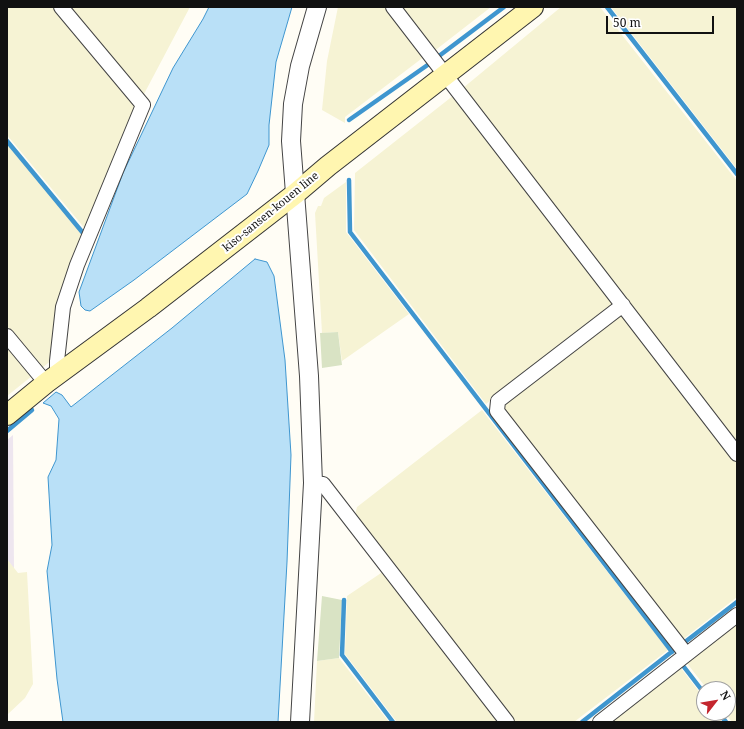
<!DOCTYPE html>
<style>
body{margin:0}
#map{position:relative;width:744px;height:729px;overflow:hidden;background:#fffdf5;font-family:"Noto Serif",serif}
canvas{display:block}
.frame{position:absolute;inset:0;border:8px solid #111;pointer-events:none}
.north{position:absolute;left:696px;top:681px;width:40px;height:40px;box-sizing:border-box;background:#fff;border:1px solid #a0a0a0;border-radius:50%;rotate:59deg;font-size:11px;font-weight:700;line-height:16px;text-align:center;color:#111}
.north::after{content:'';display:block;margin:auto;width:14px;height:18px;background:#c4262e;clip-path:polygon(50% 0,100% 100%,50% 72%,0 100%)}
.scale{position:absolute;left:606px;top:16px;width:108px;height:18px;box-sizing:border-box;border:2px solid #111;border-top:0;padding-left:5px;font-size:12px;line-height:14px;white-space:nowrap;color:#111;-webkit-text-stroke:3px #fff;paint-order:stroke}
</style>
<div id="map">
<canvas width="744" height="729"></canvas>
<div class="frame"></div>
<div class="north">N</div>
<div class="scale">50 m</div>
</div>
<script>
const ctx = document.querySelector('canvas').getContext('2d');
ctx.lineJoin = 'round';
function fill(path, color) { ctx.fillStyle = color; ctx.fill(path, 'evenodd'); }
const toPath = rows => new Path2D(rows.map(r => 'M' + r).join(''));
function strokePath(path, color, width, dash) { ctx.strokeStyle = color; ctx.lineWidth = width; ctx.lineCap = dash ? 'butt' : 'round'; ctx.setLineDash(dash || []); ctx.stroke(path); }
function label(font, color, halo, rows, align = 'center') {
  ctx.font = font + ' "Noto Serif",serif'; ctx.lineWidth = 4; ctx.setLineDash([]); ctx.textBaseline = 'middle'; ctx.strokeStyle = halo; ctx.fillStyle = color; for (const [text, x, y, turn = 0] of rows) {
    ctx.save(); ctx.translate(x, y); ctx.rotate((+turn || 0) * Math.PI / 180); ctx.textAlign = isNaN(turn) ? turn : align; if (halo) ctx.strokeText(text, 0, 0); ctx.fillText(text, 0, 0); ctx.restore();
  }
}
fill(toPath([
 [13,435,14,569,7,559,7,440]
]), '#eee6ef');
fill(toPath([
 [7,7,55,7,136,103,137,111,86,230,7,135],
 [67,7,190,7,144,94,140,94],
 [338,7,386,7,425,56,345,117,345,123,322,110,327,61],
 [398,7,491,7,433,52],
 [561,7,600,7,737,181,737,446,463,88],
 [611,7,737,7,737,169],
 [454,95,614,302,613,306,486,404,354,230,355,173],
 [7,143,85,236,53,359,42,368,7,326],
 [346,182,346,232,409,314,342,361,338,332,322,333,315,213,318,206,321,206,324,198],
 [622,312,737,462,737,597,682,640,503,409,504,401],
 [7,346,32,376,7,396],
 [482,410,668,650,574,722,513,722,355,515,357,507],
 [7,559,18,573,27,572,33,684,25,698,7,715],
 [384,571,501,722,397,722,345,654,347,596],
 [737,623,737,722,732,722,725,713,728,713,728,689,707,689,686,662],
 [339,658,389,722,314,722,317,661],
 [680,667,704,698,704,713,715,713,722,722,608,722]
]), '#f6f3d4');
fill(toPath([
 [338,332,342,365,322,368,320,333],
 [322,596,342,600,339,658,317,661]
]), '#d9e3c4');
const water = toPath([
 [209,7,292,7,276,62,269,125,269,145,258,171,247,194,134,280,90,311,85,310,81,306,79,292,123,173,173,68,203,19,209,7],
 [255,259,267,262,274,276,285,360,291,455,287,562,278,722,63,722,57,679,47,571,52,545,48,477,56,460,59,419,51,406,43,403,56,392,62,395,71,407,172,328,255,259]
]);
fill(water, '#b9e0f7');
strokePath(water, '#3f96cf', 1);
strokePath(toPath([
 [607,7,737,174],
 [439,56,504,7],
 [349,120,429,64],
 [7,141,83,233],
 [349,180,350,232,672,652],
 [7,431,32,410],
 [344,600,342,655,393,722],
 [685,642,737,602],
 [684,667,704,693],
 [719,713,726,722],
 [582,722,674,650]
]), '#3f96cf', 4.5);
const minor = toPath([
 [393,7,737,454],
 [623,305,498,401,497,411,686,654],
 [7,336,46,383],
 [57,374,57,361,63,307,77,265,143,105,61,7],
 [313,483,323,484,507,722],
 [600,722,737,615]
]);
const tertiary = toPath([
 [300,722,313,483,309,376,291,141,293,104,300,66,317,7]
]);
const secondary = toPath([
 [7,415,46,383,148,308,295,194,328,166,533,7]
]);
strokePath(minor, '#444', 16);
strokePath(tertiary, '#444', 20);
strokePath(secondary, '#333', 22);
strokePath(minor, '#fff', 14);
strokePath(tertiary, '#fff', 18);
strokePath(secondary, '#fff6b0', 20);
label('11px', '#111', '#fff', [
 ["kiso-sansen-kouen line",271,212,-39]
]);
</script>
